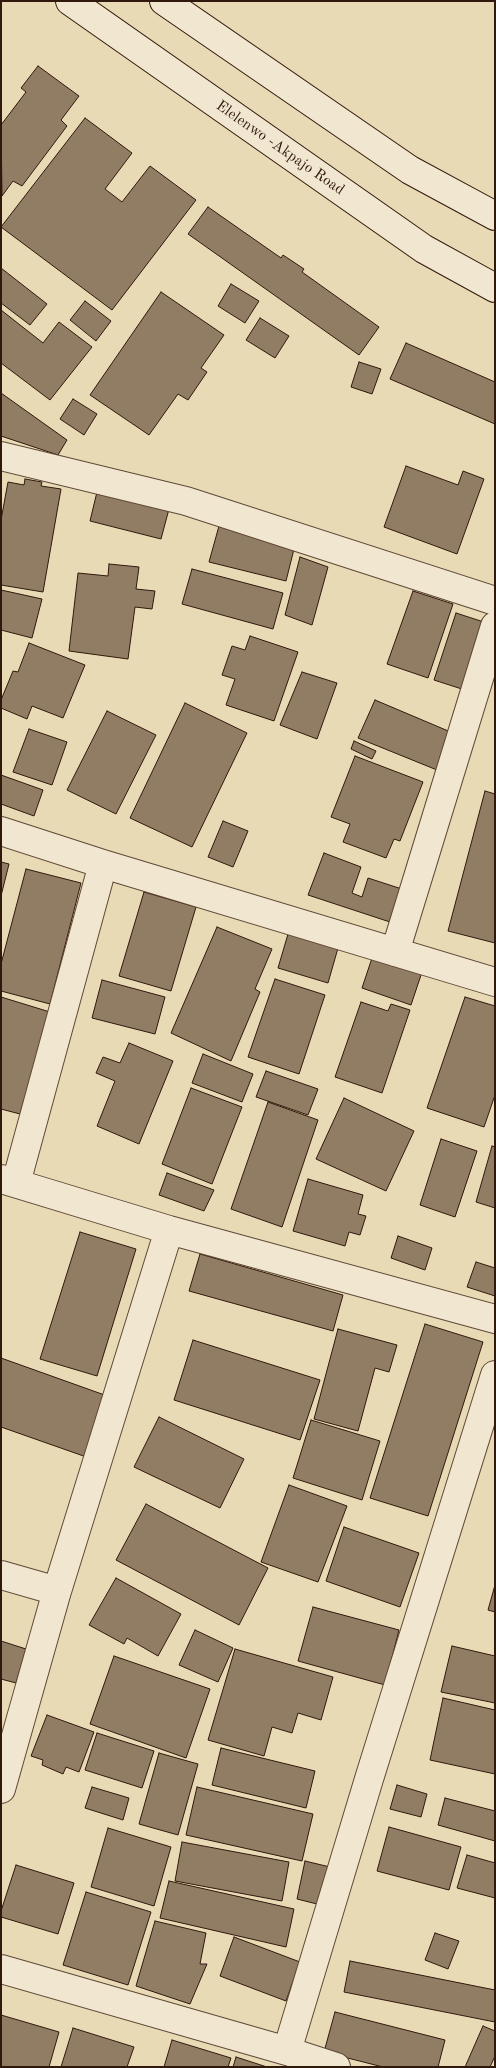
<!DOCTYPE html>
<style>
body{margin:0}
#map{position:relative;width:496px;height:2068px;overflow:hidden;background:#e9dab6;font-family:"Old Standard TT",serif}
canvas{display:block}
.frame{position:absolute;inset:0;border:2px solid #31180c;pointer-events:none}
</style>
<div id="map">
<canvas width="496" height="2068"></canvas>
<div class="frame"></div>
</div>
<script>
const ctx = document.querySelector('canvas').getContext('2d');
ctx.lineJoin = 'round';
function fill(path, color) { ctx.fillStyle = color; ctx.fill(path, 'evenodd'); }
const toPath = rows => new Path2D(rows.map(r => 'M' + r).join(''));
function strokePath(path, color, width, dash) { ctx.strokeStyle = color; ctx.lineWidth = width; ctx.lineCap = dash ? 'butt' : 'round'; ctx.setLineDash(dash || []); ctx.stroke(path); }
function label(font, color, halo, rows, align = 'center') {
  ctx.font = font + ' "Old Standard TT",serif'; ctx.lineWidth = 4; ctx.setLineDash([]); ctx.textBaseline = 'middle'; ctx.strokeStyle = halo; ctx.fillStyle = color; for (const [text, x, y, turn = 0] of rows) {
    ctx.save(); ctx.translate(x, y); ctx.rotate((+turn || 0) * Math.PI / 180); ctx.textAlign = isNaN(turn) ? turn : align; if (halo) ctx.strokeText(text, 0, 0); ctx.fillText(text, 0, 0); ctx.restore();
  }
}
const building = toPath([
 [38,66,79,96,61,120,67,126,22,186,13,181,2,196,1,125,26,92,21,88,38,66],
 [85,118,132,153,105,189,122,202,150,166,196,200,112,310,1,227,85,118],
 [208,207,281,258,283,255,304,269,302,272,379,327,359,355,188,234,208,207],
 [1,268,47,304,30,325,1,303,1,268],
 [231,284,259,301,245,323,218,306,231,284],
 [161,292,224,335,201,368,207,372,188,400,178,394,149,435,90,395,161,292],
 [85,301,111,321,96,341,70,320,85,301],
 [1,310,43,343,59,322,92,347,50,400,1,363,1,310],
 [260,318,289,336,275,358,246,340,260,318],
 [406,343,495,382,495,424,390,379,406,343],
 [359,362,381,369,372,394,351,387,359,362],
 [1,393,67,440,58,455,1,436,1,393],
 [73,399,97,414,84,435,60,419,73,399],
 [406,466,458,485,463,471,484,479,457,554,384,527,406,466],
 [25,479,42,482,41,486,61,489,43,592,1,585,1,520,8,482,24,485,25,479],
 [97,492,169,509,161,539,90,521,97,492],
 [219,526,294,549,286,581,209,562,219,526],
 [300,557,328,567,312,625,285,615,300,557],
 [109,564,139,567,136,589,155,591,152,609,135,607,128,659,69,651,78,573,108,576,109,564],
 [192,569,283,593,273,629,182,604,192,569],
 [1,590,42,599,32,638,1,630,1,590],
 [413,591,453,604,428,678,387,664,413,591],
 [456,613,490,624,468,691,434,680,456,613],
 [250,636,298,652,274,721,226,705,235,679,222,675,232,646,245,650,250,636],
 [29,643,85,665,63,718,32,706,27,719,1,708,1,700,13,671,18,672,29,643],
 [302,672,337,683,317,739,280,725,302,672],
 [375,700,453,733,437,770,358,738,375,700],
 [185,703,247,733,192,847,130,818,185,703],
 [107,711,156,735,116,814,67,790,107,711],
 [29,729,67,742,52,785,13,772,29,729],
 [354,741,376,751,372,759,351,749,354,741],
 [355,756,423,782,400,841,394,839,386,858,343,842,350,824,331,817,355,756],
 [1,775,43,790,34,816,1,804,1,775],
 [485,791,495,794,495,943,448,931,485,791],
 [223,821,248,831,233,867,208,857,223,821],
 [324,853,361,867,352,893,362,897,368,878,405,890,393,923,308,895,324,853],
 [1,862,9,864,1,896,1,862],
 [26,869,81,883,50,1004,1,991,1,964,26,869],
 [144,892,196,907,171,991,119,976,144,892],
 [217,927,272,949,255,989,260,992,231,1061,171,1033,217,927],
 [288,934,338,948,328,983,278,968,288,934],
 [373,955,422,972,411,1005,362,988,373,955],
 [275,979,325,995,299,1074,248,1057,275,979],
 [102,980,165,997,155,1034,92,1018,102,980],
 [1,997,50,1012,20,1114,1,1109,1,997],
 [465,997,495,1006,495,1095,484,1127,427,1108,465,997],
 [361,1002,388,1011,391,1004,410,1010,382,1093,335,1077,361,1002],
 [129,1043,173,1061,139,1144,97,1126,115,1081,96,1073,103,1057,120,1063,129,1043],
 [203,1054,253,1074,242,1102,192,1083,203,1054],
 [266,1071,318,1089,308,1115,256,1097,266,1071],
 [191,1088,242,1107,212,1184,162,1164,191,1088],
 [344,1098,414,1131,386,1191,316,1159,344,1098],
 [268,1102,318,1120,282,1227,231,1209,268,1102],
 [441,1139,477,1151,455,1217,420,1205,441,1139],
 [492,1146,495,1147,495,1208,476,1202,492,1146],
 [167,1173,214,1190,204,1211,159,1195,167,1173],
 [308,1179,363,1195,358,1214,366,1216,360,1235,349,1232,345,1246,293,1231,308,1179],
 [80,1232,136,1249,97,1376,40,1359,80,1232],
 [398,1236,432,1248,425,1270,391,1258,398,1236],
 [200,1254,343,1295,333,1331,189,1291,200,1254],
 [476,1262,495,1268,495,1296,467,1287,476,1262],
 [425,1324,483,1342,428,1516,370,1498,425,1324],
 [338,1329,397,1345,389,1372,375,1368,358,1431,314,1419,338,1329],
 [193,1340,320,1380,300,1440,174,1400,193,1340],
 [1,1358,113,1398,92,1459,1,1427,1,1358],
 [159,1417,244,1459,220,1508,134,1467,159,1417],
 [311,1420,380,1441,362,1500,293,1478,311,1420],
 [289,1485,347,1506,318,1582,261,1562,289,1485],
 [146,1504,268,1568,239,1625,116,1560,146,1504],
 [344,1527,419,1553,400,1607,326,1581,344,1527],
 [116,1578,181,1614,158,1656,127,1638,124,1644,89,1625,116,1578],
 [495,1585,495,1612,488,1610,495,1585],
 [313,1607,399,1630,385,1685,298,1661,313,1607],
 [195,1630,233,1648,218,1682,179,1665,195,1630],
 [1,1641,26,1649,16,1683,1,1679,1,1641],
 [452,1646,495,1656,495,1703,441,1692,452,1646],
 [235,1649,333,1677,321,1720,298,1713,292,1733,272,1727,264,1756,208,1740,235,1649],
 [114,1656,210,1689,186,1758,90,1724,114,1656],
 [443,1698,495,1710,495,1774,430,1760,443,1698],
 [47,1715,94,1732,79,1772,66,1767,63,1774,42,1765,43,1760,31,1756,47,1715],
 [97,1733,154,1751,142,1788,85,1770,97,1733],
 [221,1748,315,1771,306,1808,212,1785,221,1748],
 [159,1753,198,1764,178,1835,139,1824,159,1753],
 [397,1785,427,1794,421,1817,390,1809,397,1785],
 [92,1787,129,1798,123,1820,85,1808,92,1787],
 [197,1787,313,1814,302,1861,186,1835,197,1787],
 [445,1798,495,1811,495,1841,438,1825,445,1798],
 [389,1827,461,1847,449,1890,377,1871,389,1827],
 [108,1828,171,1847,154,1906,91,1887,108,1828],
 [182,1842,289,1862,282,1901,175,1881,182,1842],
 [467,1855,495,1863,495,1898,457,1888,467,1855],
 [305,1861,330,1867,321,1905,297,1899,305,1861],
 [16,1865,74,1883,58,1934,1,1917,1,1911,16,1865],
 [169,1881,294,1909,286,1947,160,1918,169,1881],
 [86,1892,151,1912,128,1985,63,1965,86,1892],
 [155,1921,206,1933,200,1964,207,1964,190,2004,136,1986,155,1921],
 [435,1933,459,1941,448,1969,425,1960,435,1933],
 [234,1937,300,1962,286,2001,220,1976,234,1937],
 [350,1961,495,1990,495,2022,344,1992,350,1961],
 [335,2012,445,2040,438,2067,383,2067,324,2052,335,2012],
 [1,2015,59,2032,49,2067,1,2067,1,2015],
 [483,2026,495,2031,495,2056,490,2067,465,2067,483,2026],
 [73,2028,134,2047,127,2067,61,2067,73,2028],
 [172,2040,231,2058,228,2067,164,2067,172,2040],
 [236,2057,267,2067,233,2067,236,2057]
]);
fill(building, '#917d64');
strokePath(building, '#31180c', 1);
const minor = toPath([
 [1,456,186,501,495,601],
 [1,831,103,864,495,982],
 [395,952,495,626],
 [1,1179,169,1230,495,1319],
 [16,1183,103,864],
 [1,1575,57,1591],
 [1,1789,57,1591,169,1230],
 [1,1969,287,2051,336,2067],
 [287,2051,369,1779,495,1375]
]);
const secondary = toPath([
 [70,1,424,249,495,288],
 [164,1,410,170,495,216]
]);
strokePath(minor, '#5f4836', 30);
strokePath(secondary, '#31180c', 30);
strokePath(minor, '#f1e7d0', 28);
strokePath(secondary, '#f1e7d0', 28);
label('15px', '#31180c', '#f1e7d0', [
 ["Elelenwo -Akpajo Road",280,148,35]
]);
</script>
